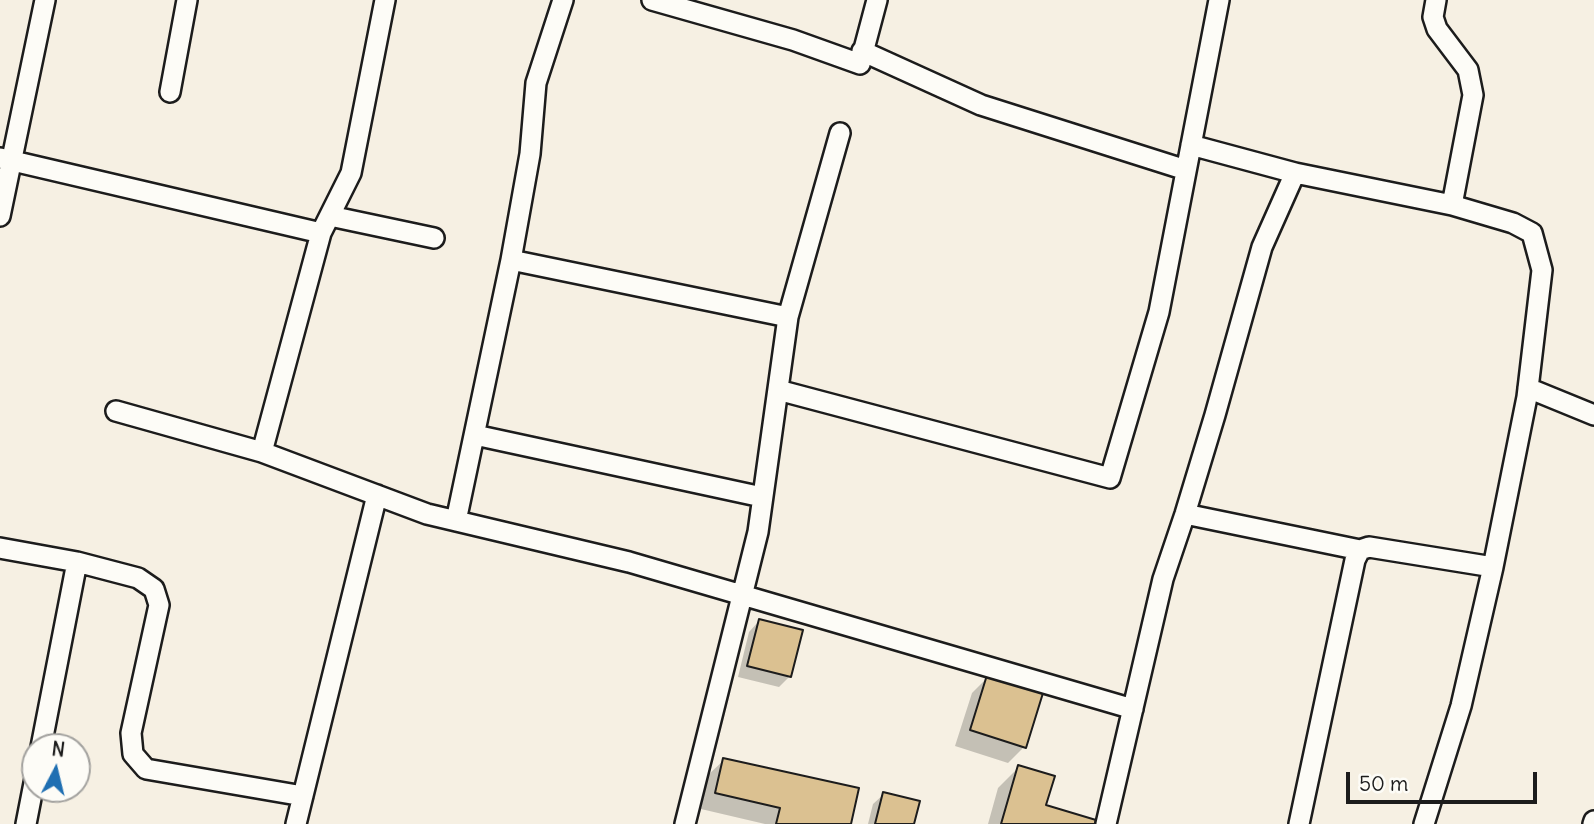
<!DOCTYPE html>
<style>
body{margin:0}
#map{position:relative;width:1594px;height:824px;overflow:hidden;background:#f6f0e3;font-family:Delius,sans-serif}
canvas{display:block}
.north{position:absolute;left:21px;top:733px;width:70px;height:70px;box-sizing:border-box;background:#fdfcf7;border:2px solid #a3a29f;border-radius:50%;rotate:7deg;font-size:19px;font-weight:700;line-height:28px;text-align:center;color:#1c1c1c}
.north::after{content:'';display:block;margin:auto;width:24px;height:32px;background:#1f6fb2;clip-path:polygon(50% 0,100% 100%,50% 72%,0 100%)}
.scale{position:absolute;left:1346px;top:772px;width:191px;height:32px;box-sizing:border-box;border:4px solid #1c1c1c;border-top:0;padding-left:9px;font-size:21px;line-height:24px;white-space:nowrap;color:#1c1c1c;-webkit-text-stroke:5px #fdfcf7;paint-order:stroke}
</style>
<div id="map">
<canvas width="1594" height="824"></canvas>
<div class="north">N</div>
<div class="scale">50 m</div>
</div>
<script>
const ctx = document.querySelector('canvas').getContext('2d');
ctx.lineJoin = 'round';
function fill(path, color) { ctx.fillStyle = color; ctx.fill(path, 'evenodd'); }
const toPath = rows => new Path2D(rows.map(r => 'M' + r).join(''));
function strokePath(path, color, width, dash) { ctx.strokeStyle = color; ctx.lineWidth = width; ctx.lineCap = dash ? 'butt' : 'round'; ctx.setLineDash(dash || []); ctx.stroke(path); }
fill(toPath([
 [759,621,790,676,779,687,738,677,749,632],
 [988,677,1024,747,1008,763,955,746,972,693],
 [724,760,849,824,765,824,701,809,708,775],
 [1019,767,1044,807,1093,824,988,824,998,788],
 [884,794,912,824,868,824,873,804]
]), '#0003');
const building = toPath([
 [759,619,803,630,791,677,747,666,759,619],
 [987,675,1043,693,1026,748,970,730,987,675],
 [723,758,859,788,851,824,776,824,780,808,715,793,723,758],
 [1018,765,1055,776,1046,805,1096,820,1095,824,1001,824,1018,765],
 [883,792,920,801,914,824,875,824,883,792]
]);
fill(building, '#dbc191');
strokePath(building, '#1c1c1c', 2);
const minor = toPath([
 [652,0,793,40,860,64,877,0],
 [1436,0,1433,17,1437,29,1468,70,1473,95,1452,205],
 [862,51,981,105,1186,170],
 [170,92,187,0],
 [1191,145,1295,173],
 [0,158,321,233,351,173,385,0],
 [0,216,45,0],
 [330,216,434,238],
 [511,260,788,317],
 [1528,388,1594,415],
 [778,390,1110,478,1159,312,1219,0],
 [116,411,262,452,321,233],
 [475,435,762,497],
 [262,452,427,514,629,562,1133,709],
 [1185,514,1360,550],
 [456,521,511,260,530,154,536,83,563,0],
 [0,548,77,562,41,747],
 [77,562,138,578,154,589,159,605,131,733,133,754,146,769,303,796],
 [26,824,35,778],
 [296,824,377,495],
 [685,824,758,532,788,317,840,133],
 [1106,824,1163,579,1185,514,1215,415,1262,247,1295,173,1452,205,1513,223,1532,233,1542,270,1527,397,1493,567,1461,706,1424,824],
 [1299,824,1355,560,1360,550,1369,547,1493,567],
 [1593,824,1594,821]
]);
strokePath(minor, '#1c1c1c', 24);
strokePath(minor, '#fdfcf7', 19);
</script>
